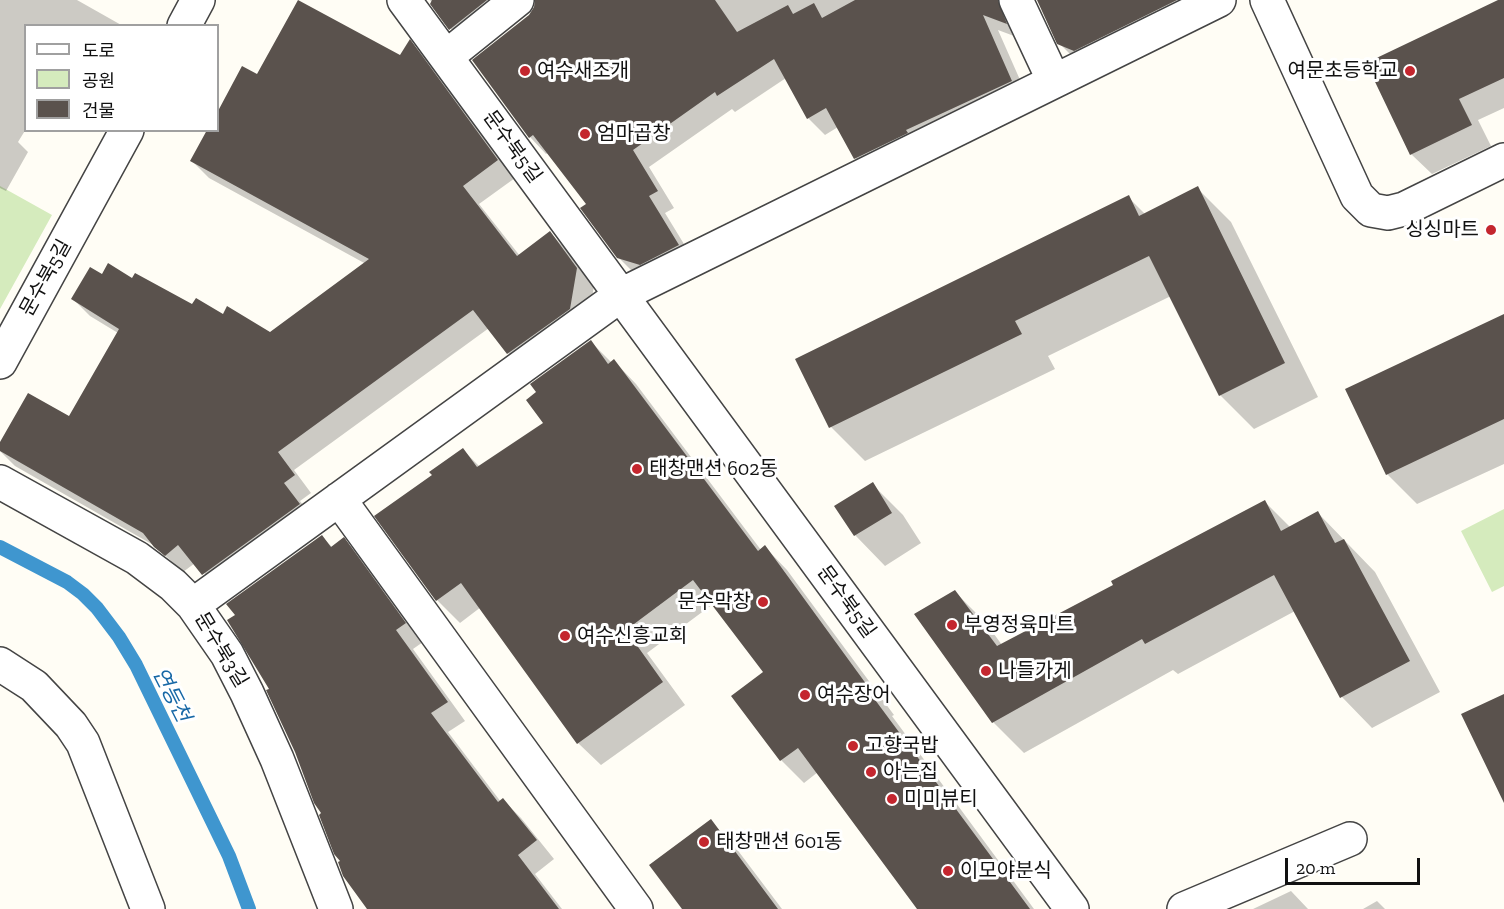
<!DOCTYPE html>
<meta charset="utf-8">
<style>
body{margin:0}
#map{position:relative;width:1504px;height:909px;overflow:hidden;background:#fffdf5;font-family:"Zilla Slab","Noto Sans KR",serif}
canvas{display:block}
.legend{position:absolute;left:24px;top:24px;width:195px;height:108px;box-sizing:border-box;background:#fff;border:2px solid #a0a0a0;margin:0;padding:8px 10px;list-style:none;font-size:18px;color:#111}
.legend li{display:flex;align-items:center;gap:12px;height:30px}
.legend b{width:30px;border:2px solid #a0a0a0}
.scale{position:absolute;left:1285px;top:858px;width:135px;height:27px;box-sizing:border-box;border:3px solid #111;border-top:0;padding-left:8px;font-size:18px;line-height:21px;white-space:nowrap;color:#111;-webkit-text-stroke:4px #fff;paint-order:stroke}
</style>
<div id="map">
<canvas width="1504" height="909"></canvas>
<ul class="legend">
<li><b style="height:8px;background:#fff"></b>도로</li>
<li><b style="height:16px;background:#d5ebbd"></b>공원</li>
<li><b style="height:16px;background:#5a524d"></b>건물</li>
</ul>
<div class="scale">20 m</div>
</div>
<script>
const ctx = document.querySelector('canvas').getContext('2d');
ctx.lineJoin = 'round';
function fill(path, color) { ctx.fillStyle = color; ctx.fill(path, 'evenodd'); }
const toPath = rows => new Path2D(rows.map(r => 'M' + r).join(''));
function strokePath(path, color, width, dash) { ctx.strokeStyle = color; ctx.lineWidth = width; ctx.lineCap = dash ? 'butt' : 'round'; ctx.setLineDash(dash || []); ctx.stroke(path); }
function label(font, color, halo, rows, align = 'center') {
  ctx.font = font + ' "Zilla Slab","Noto Sans KR",serif'; ctx.lineWidth = 6; ctx.setLineDash([]); ctx.textBaseline = 'middle'; ctx.strokeStyle = halo; ctx.fillStyle = color; for (const [text, x, y, turn = 0] of rows) {
    ctx.save(); ctx.translate(x, y); ctx.rotate((+turn || 0) * Math.PI / 180); ctx.textAlign = isNaN(turn) ? turn : align; if (halo) ctx.strokeText(text, 0, 0); ctx.fillText(text, 0, 0); ctx.restore();
  }
}
fill(toPath([
 [0,186,52,215,0,309],
 [1504,509,1504,586,1492,592,1461,531]
]), '#d5ebbd');
fill(toPath([
 [0,0,77,0,123,26,26,26,26,129,18,142,28,152,6,191,0,188],
 [430,0,514,0,467,46,451,29],
 [542,0,1024,0,1022,39,998,30,1028,98,872,175,855,158,838,127,825,135,808,118,786,78,735,112,732,109,649,167,674,208,665,213,695,262,635,274,618,257,589,204,549,152,546,154,530,137,530,16],
 [1038,0,1227,0,1076,60,1059,43],
 [1501,0,1504,0,1504,108,1478,120,1491,146,1432,174,1411,154],
 [410,42,427,59,515,178,479,204,520,256,550,233,567,250,594,286,587,326,525,371,508,353,489,328,294,470,311,493,300,501,316,522,221,591,195,563,183,572,155,546,15,466,0,451,0,445,69,418,118,333,90,316,73,299,103,276,224,316,270,334,366,264,209,178,192,161,218,130,218,114,243,68,258,76,401,57],
 [1197,188,1231,222,1318,397,1254,429,1220,395,1171,296,1048,356,1055,369,865,461,831,427,797,359,1128,197,1145,214],
 [1504,316,1504,464,1417,504,1387,474],
 [591,342,612,363,614,361,636,384,761,550,765,547,787,570,894,715,892,716,1034,909,919,909,818,772,804,783,781,760,733,696,765,672,713,604,647,653,685,705,601,765,578,743,481,607,460,623,437,600,376,516,434,475,463,450,480,467,545,424],
 [872,484,903,515,921,543,885,566,855,535],
 [1265,502,1291,528,1318,513,1375,572,1440,692,1372,728,1342,697,1295,611,1178,674,1173,670,1024,753,993,722,955,592,986,623,1002,645,1115,586],
 [322,537,332,547,344,539,362,558,423,642,413,649,465,721,448,732,501,802,503,800,521,818,554,859,535,874,562,909,366,909,368,908,324,813,271,689],
 [710,821,733,844,782,909,684,909],
 [1291,891,1308,909,1253,909],
 [1377,901,1385,909,1363,909]
]), '#0003');
strokePath(toPath([
 [0,547,67,582,83,594,97,608,119,637,136,665,229,856,249,909]
]), '#3f96cf', 14);
fill(toPath([
 [298,0,400,55,410,39,498,160,463,186,517,256,550,231,577,268,570,309,507,354,473,310,278,452,295,475,284,483,300,504,202,575,178,545,165,556,154,547,143,533,0,451,0,442,28,393,69,416,119,329,71,299,90,267,102,274,108,263,132,278,135,273,192,304,196,298,223,314,227,306,270,332,369,259,190,161,207,130,218,130,218,111,242,66,257,74],
 [432,0,487,0,449,30,430,4],
 [535,0,715,0,737,32,788,5,793,14,814,3,822,18,855,0,998,0,1007,24,983,15,1012,81,906,130,908,133,854,159,826,108,807,119,774,59,717,96,715,92,633,150,658,191,649,196,679,245,640,265,617,258,580,208,586,204,533,135,529,138,472,60,529,15,534,7],
 [1037,0,1177,0,1074,51,1057,44],
 [1498,0,1504,0,1504,78,1459,99,1472,125,1410,155,1366,63],
 [1198,186,1285,363,1219,396,1149,256,1015,321,1022,334,829,428,795,359,1129,195,1139,216],
 [1504,314,1504,419,1386,475,1345,389],
 [591,340,608,364,614,359,758,551,765,545,872,692,870,693,1030,909,917,909,798,748,780,761,731,696,763,672,693,580,626,630,663,682,577,744,461,583,436,601,374,516,432,475,429,472,463,448,477,467,543,423,526,400,536,392,530,384],
 [873,482,892,513,854,536,834,506],
 [1265,500,1281,531,1318,511,1335,543,1344,539,1410,661,1340,698,1274,575,1145,644,1142,639,992,723,914,614,955,590,997,646,1113,585,1111,581],
 [322,535,331,547,344,537,406,623,396,630,448,702,431,713,498,802,503,798,537,840,518,855,559,909,367,909,343,876,338,862,340,861,334,854,319,815,321,813,314,803,295,752,266,690,269,689,227,620,235,615,226,604],
 [1504,694,1504,803,1461,714],
 [711,819,778,909,682,909,649,865]
]), '#5a524d');
const minor = toPath([
 [404,0,1072,909],
 [1016,0,1054,81],
 [1267,0,1357,196,1371,210,1388,213,1404,209,1504,160],
 [184,26,198,0],
 [446,57,517,0],
 [0,362,127,130],
 [0,482,137,558,173,585,193,605,227,654,247,693,277,759,336,909],
 [339,499,636,909],
 [193,605,621,295,1219,0],
 [0,664,34,686,71,725,83,743,148,909],
 [1184,909,1350,839]
]);
strokePath(minor, '#444', 36);
strokePath(minor, '#fff', 33);
for (const [x, y, r, color] of [
 [525,71,6,"#c4262e"],
 [1410,71,6,"#c4262e"],
 [585,134,6,"#c4262e"],
 [1491,230,6,"#c4262e"],
 [637,469,6,"#c4262e"],
 [763,602,6,"#c4262e"],
 [952,625,6,"#c4262e"],
 [565,636,6,"#c4262e"],
 [986,671,6,"#c4262e"],
 [805,695,6,"#c4262e"],
 [853,746,6,"#c4262e"],
 [871,772,6,"#c4262e"],
 [892,799,6,"#c4262e"],
 [704,842,6,"#c4262e"],
 [948,871,6,"#c4262e"]
]) { const dot = new Path2D(); dot.arc(x, y, r, 0, 2 * Math.PI); ctx.fillStyle = color; ctx.fill(dot); strokePath(dot, '#fff', 2); }
label('20px', '#111', '#fff', [
 ["여수새조개",537,71],
 ["여문초등학교",1398,71,"right"],
 ["엄마곱창",597,134],
 ["싱싱마트",1479,230,"right"],
 ["태창맨션 602동",649,469],
 ["문수막창",751,602,"right"],
 ["부영정육마트",964,625],
 ["여수신흥교회",577,636],
 ["나들가게",998,671],
 ["여수장어",817,695],
 ["고향국밥",865,746],
 ["아는집",883,772],
 ["미미뷰티",904,799],
 ["태창맨션 601동",716,842],
 ["이모야분식",960,871]
], 'left');
label('20px', '#111', '#fff', [
 ["문수북5길",512,147,54],
 ["문수북5길",46,278,-61],
 ["문수북5길",846,602,54],
 ["문수북3길",221,650,59]
]);
label('italic 21px', '#1768a6', '#fff', [
 ["연등천",171,695,63]
]);
</script>
